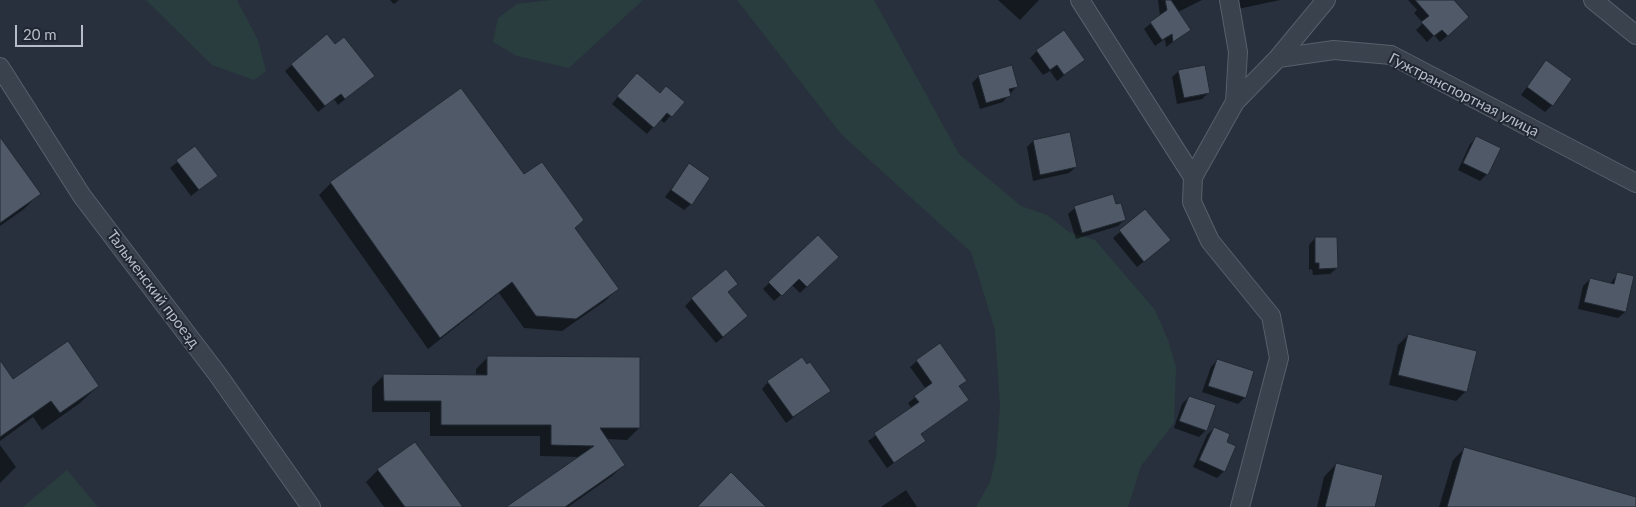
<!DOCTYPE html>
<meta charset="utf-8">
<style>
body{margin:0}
#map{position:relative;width:1636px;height:507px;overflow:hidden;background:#27303c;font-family:Lato,sans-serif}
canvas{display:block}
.scale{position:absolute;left:15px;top:25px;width:68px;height:22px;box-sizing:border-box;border:2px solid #b6bdc8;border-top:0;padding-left:6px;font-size:15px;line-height:18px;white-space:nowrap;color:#b6bdc8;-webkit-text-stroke:4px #1f2732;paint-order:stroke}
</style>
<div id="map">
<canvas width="1636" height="507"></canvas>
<div class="scale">20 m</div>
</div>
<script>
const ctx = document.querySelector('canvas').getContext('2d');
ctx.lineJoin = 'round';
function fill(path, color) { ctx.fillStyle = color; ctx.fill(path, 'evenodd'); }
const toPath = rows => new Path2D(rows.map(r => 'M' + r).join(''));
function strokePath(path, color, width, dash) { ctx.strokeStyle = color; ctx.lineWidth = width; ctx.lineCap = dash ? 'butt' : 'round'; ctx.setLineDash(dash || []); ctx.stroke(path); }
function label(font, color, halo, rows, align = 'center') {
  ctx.font = font + ' Lato,sans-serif'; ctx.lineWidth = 4; ctx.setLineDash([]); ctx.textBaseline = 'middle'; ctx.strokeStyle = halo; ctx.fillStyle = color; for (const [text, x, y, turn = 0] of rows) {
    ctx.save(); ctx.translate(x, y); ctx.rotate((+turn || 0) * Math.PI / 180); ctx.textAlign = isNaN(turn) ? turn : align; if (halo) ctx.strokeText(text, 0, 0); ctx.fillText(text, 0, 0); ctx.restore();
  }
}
fill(toPath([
 [146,0,237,0,258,40,266,71,254,80,212,65],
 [551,0,643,0,569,68,517,56,493,42,498,18,517,4],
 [737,0,874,0,959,154,1021,206,1047,215,1069,232,1095,240,1155,310,1168,340,1176,367,1174,423,1141,466,1128,507,976,507,990,482,996,457,1000,406,995,330,971,252,841,134],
 [67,470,98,507,23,507]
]), '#2a3d3e');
fill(toPath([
 [390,0,399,0,394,4],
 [998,0,1039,0,1020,20],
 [1158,0,1202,0,1178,12,1190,29,1166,47,1165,39,1155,46,1144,29,1160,16],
 [1236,0,1280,0,1238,9],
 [1408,0,1453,0,1461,24,1440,42,1434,35,1427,42,1416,30,1423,23,1414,13,1417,10],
 [1037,51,1084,59,1057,81,1050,71,1043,75,1030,58],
 [1546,62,1552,105,1545,112,1521,95],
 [292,65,366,82,338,105,334,99,318,112,285,71],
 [1179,71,1209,92,1202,99,1177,104,1172,77],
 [979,76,1017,86,1003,102,980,109,972,83],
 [630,82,660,94,683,102,664,123,660,119,647,134,612,104],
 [1477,137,1487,174,1480,181,1458,170,1470,144],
 [0,139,39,194,24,209,0,226],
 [1033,141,1076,167,1069,173,1033,181,1027,147],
 [195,148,209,182,191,196,170,168],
 [689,165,691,204,684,210,665,197],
 [524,175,574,228,617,289,605,301,562,331,524,328,499,293,428,349,319,195,331,183],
 [1115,206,1125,219,1118,226,1076,239,1068,214,1075,208],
 [1145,211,1162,247,1137,267,1113,238],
 [818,236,837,257,800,293,792,285,774,301,763,289],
 [1315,238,1337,268,1330,274,1313,275,1312,269,1309,270,1309,245],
 [1618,273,1625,312,1618,318,1578,309,1583,286,1590,279,1610,284],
 [737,284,727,293,740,323,716,343,685,306,692,299],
 [1408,335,1466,391,1456,401,1389,385,1398,345],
 [488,357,639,428,627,440,606,439,624,465,612,476,568,507,508,507,580,457,540,456,540,436,430,436,430,412,372,412,372,387,384,375,476,376,476,369],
 [1217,360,1245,397,1238,404,1202,392,1211,367],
 [917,361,965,380,958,387,967,400,920,435,924,441,887,468,868,441,912,409,908,403,926,389,910,367],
 [0,373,12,381,98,386,80,403,42,430,33,417,0,441],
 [768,382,829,391,786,423,762,389],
 [1189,397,1206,430,1199,437,1174,428,1182,404],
 [1214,428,1226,443,1224,471,1217,478,1193,467,1207,435],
 [0,445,16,467,0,483],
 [1465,448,1636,498,1636,507,1439,507,1453,460],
 [1336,464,1373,507,1317,507,1324,477],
 [378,470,461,507,384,507,366,482],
 [906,490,917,507,881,507]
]), '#0007');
const building = toPath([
 [1165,0,1171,0,1191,30,1173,42,1172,34,1162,40,1150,22,1167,10,1165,0],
 [1415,0,1454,0,1469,17,1448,36,1442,30,1434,36,1421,22,1429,16,1415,0],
 [1064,30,1085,60,1064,75,1057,65,1050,70,1036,50,1064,30],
 [327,34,335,44,344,37,375,76,345,99,341,94,325,106,291,64,327,34],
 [1546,60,1572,79,1553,106,1527,87,1546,60],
 [1012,65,1018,87,1009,89,1011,96,986,103,978,75,1012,65],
 [1205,65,1210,93,1184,98,1178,70,1205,65],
 [637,73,660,93,666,86,685,102,672,117,667,113,654,128,617,96,637,73],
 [461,88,524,174,542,162,584,220,575,228,619,289,576,319,536,316,512,282,440,338,330,182,461,88],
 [1070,132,1077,167,1040,175,1033,140,1070,132],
 [1476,136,1501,148,1488,175,1463,163,1476,136],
 [0,137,41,194,0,223,0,137],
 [195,146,218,176,199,190,176,160,195,146],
 [689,163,710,178,692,205,671,190,689,163],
 [1113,194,1116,204,1121,203,1126,220,1082,233,1074,206,1113,194],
 [1145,209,1171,240,1144,262,1119,230,1145,209],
 [818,235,839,257,807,287,799,279,782,296,768,282,818,235],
 [1315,237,1337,237,1338,268,1319,269,1319,263,1315,263,1315,237],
 [726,269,738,284,728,292,748,316,723,337,691,298,726,269],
 [1617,272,1634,276,1626,312,1584,302,1590,278,1614,284,1617,272],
 [1408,334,1477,351,1467,392,1398,375,1408,334],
 [68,341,99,386,60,413,51,401,0,437,0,360,13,379,68,341],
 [940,343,967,381,959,386,969,400,921,434,926,441,894,463,874,433,919,402,914,396,932,383,916,360,940,343],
 [487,356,640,357,640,428,600,428,625,465,565,507,506,507,594,446,551,445,551,425,441,425,441,401,384,401,383,374,487,375,487,356],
 [802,357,807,364,810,362,831,391,793,417,767,381,802,357],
 [1217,359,1254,371,1246,398,1208,386,1217,359],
 [1189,396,1216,405,1207,431,1179,421,1189,396],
 [1214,427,1230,434,1227,442,1236,446,1225,472,1199,460,1214,427],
 [415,442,463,507,405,507,377,469,415,442],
 [1464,447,1636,497,1636,507,1447,507,1464,447],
 [1336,463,1383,475,1375,507,1325,507,1336,463],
 [731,472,766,507,697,507,731,472]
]);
fill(building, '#505967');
strokePath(building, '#212934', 1);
const minor = toPath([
 [1080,0,1193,177,1192,202,1210,241,1271,316,1279,358,1240,507],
 [1229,0,1238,52,1235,102],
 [1593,0,1636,35],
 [1278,58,1326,0],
 [0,67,82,196,218,375,311,507],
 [1193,177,1235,102,1278,58,1334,50,1391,55,1636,183]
]);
strokePath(minor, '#58606b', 20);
strokePath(minor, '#3a424d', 18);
label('15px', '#b6bdc8', '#1f2732', [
 ["Гужтранспортная улица",1464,95,27],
 ["Тальменский проезд",153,289,53]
]);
</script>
